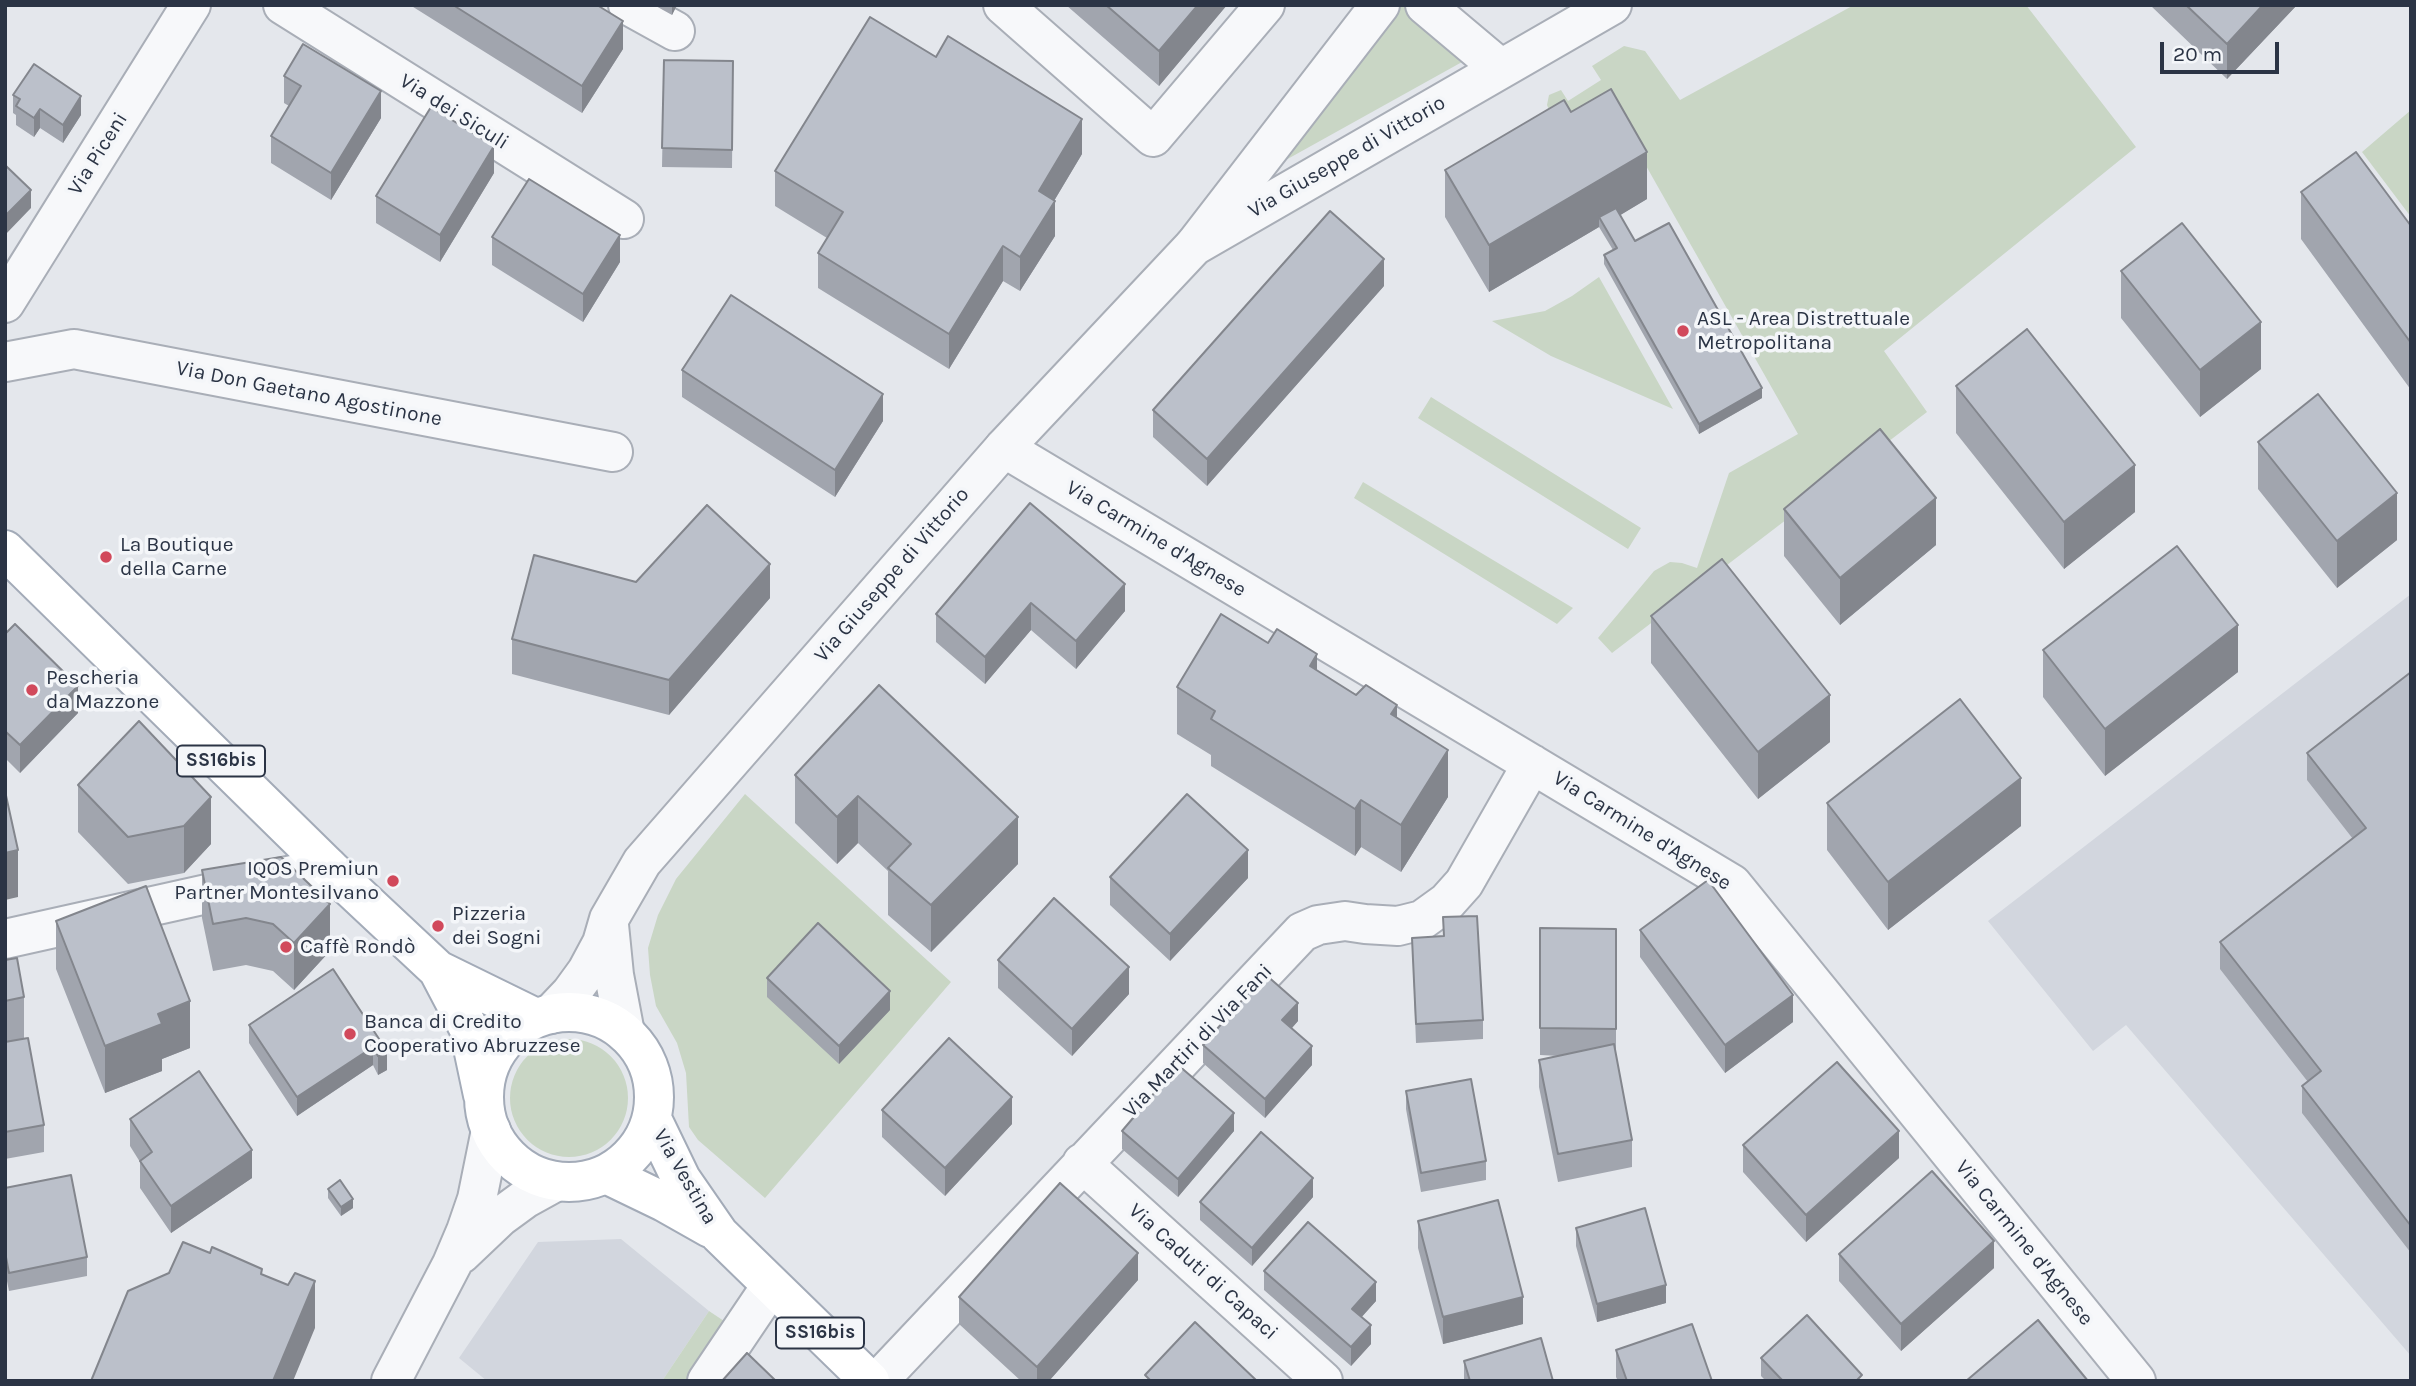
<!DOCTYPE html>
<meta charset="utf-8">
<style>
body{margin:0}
#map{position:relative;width:2416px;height:1386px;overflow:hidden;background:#e4e7ec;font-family:Karla,sans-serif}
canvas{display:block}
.frame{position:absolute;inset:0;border:7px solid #2b3445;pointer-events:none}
.scale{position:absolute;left:2160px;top:42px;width:119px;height:32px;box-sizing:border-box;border:4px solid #2b3445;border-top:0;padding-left:9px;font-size:21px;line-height:24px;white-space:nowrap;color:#2b3445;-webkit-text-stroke:5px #f4f6f9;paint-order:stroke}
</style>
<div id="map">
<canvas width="2416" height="1386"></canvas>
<div class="frame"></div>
<div class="scale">20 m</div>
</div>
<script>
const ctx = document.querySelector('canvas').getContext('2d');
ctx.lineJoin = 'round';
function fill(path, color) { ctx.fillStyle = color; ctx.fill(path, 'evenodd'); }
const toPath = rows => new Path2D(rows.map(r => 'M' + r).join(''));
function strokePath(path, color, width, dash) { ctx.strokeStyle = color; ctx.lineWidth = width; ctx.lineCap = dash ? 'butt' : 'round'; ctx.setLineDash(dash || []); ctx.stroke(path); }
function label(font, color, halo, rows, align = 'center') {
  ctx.font = font + ' Karla,sans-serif'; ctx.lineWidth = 7; ctx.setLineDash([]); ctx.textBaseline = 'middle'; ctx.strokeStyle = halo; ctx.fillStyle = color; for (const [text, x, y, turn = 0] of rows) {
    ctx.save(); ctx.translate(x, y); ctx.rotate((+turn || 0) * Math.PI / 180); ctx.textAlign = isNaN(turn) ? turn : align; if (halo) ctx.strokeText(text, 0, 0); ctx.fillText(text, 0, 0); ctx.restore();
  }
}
fill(toPath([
 [2411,594,2411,1356,2126,1025,2093,1051,1988,921],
 [621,1239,709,1311,662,1381,487,1381,459,1358,538,1242]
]), '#d2d6de');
fill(toPath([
 [1393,5,1410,5,1471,57,1266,171],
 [1854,5,2026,5,2136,147,1884,351,1927,412,1612,653,1598,638,1654,571,1670,562,1682,563,1697,568,1729,473,1798,434,1628,134,1556,127,1547,105,1549,95,1561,90,1568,101,1601,80,1592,66,1624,46,1645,51,1680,100],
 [2411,110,2411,217,2362,152],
 [1599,277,1673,409,1551,356,1492,321,1545,311,1572,296],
 [1431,397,1641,528,1628,549,1418,418],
 [1363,482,1573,608,1557,624,1354,498],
 [745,794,951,982,765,1198,698,1140,689,1127,686,1073,677,1043,656,1006,650,975,648,948,658,915,676,879],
 '510 1098a59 59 0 1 1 118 0a59 59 0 1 1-118 0Z',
 [709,1311,724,1321,686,1381,662,1381]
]), '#c9d6c5');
const minor = toPath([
 [283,5,624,219],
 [628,5,675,31],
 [1003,5,1153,137,1265,5],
 [1425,5,1500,68],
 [1194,246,1380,5],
 [5,303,191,5],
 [5,362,74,349,613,452],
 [1004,448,1732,884,2136,1381],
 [5,939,328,867],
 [1082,1163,1323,1381],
 [707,1381,771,1286],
 [878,1381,1302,932,1318,925,1345,921,1365,924,1398,926,1422,920,1447,902,1464,883,1532,764]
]);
const tertiary = toPath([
 [609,925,614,975,625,1033],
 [551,1014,571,993,587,971,602,943,609,919,642,862,1004,448,1194,246,1612,5],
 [461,1254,500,1217,526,1198,555,1182],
 [391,1381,452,1264,466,1231,477,1199,491,1130]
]);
const primary = toPath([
 [5,550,328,867,438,970,536,1018],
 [438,970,469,1029,483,1095],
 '484 1097a85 85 0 1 1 170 0a85 85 0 1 1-170 0Z',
 [652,1119,681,1179,719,1234,870,1381],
 [606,1174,664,1202,710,1228]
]);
strokePath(minor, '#a9aeb7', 42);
strokePath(tertiary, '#a9aeb7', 42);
strokePath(primary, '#a3abb8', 42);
strokePath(minor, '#f7f8fa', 38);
strokePath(tertiary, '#f7f8fa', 38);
strokePath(primary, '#fff', 38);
fill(toPath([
 [410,5,597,5,623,49,582,113],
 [654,5,677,5,672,15],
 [1066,5,1227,5,1159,86],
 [2150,5,2297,5,2227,79],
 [664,60,733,61,732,168,662,167],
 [284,76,381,118,331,200,271,163,271,136,289,106,284,103],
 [13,95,81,115,63,143,40,128,34,137,16,125,16,115,13,113],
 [1571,112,1647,199,1620,215,1635,241,1762,398,1699,434,1604,264,1604,255,1613,250,1599,227,1489,292,1445,217,1445,170],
 [1082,154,1054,201,1055,236,1020,291,1003,281,949,369,818,288,818,253,827,238,775,206,775,171],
 [494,173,440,262,376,223,376,196],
 [2301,192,2411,226,2411,390,2301,239],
 [492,237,620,262,583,322,492,265],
 [2121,271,2261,369,2200,417,2121,318],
 [1384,286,1207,486,1153,437,1153,410],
 [682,370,883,421,835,497,682,397],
 [1956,386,2135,512,2064,569,1956,433],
 [2258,442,2397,540,2337,588,2258,489],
 [1030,503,1125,611,1076,669,1031,630,985,684,936,642,936,614],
 [1784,509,1936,545,1840,625,1784,556],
 [636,582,770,598,669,715,512,674,512,639],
 [1651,616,1830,742,1758,799,1651,663],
 [5,634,78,713,20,773,5,758],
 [1268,643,1397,718,1448,797,1401,872,1361,847,1355,856,1211,766,1211,755,1177,734,1177,687],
 [2043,650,2238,672,2105,776,2043,697],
 [2411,672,2411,1253,2302,1113,2302,1086,2308,1082,2220,969,2220,942,2353,839,2307,780,2307,753],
 [879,685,1018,864,931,952,888,915,888,871,858,843,837,864,795,823,795,775],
 [78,785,211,797,211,844,184,873,128,884,78,832],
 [1827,803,2021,826,1888,930,1827,850],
 [202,870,330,951,294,990,273,971,246,965,213,971,202,918],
 [1110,877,1248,878,1170,961,1110,905],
 [1443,917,1483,1020,1483,1039,1416,1043,1412,938,1443,936],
 [56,921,190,1048,162,1059,162,1071,105,1093,56,969],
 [1540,928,1616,929,1616,1055,1632,1140,1632,1167,1558,1182,1539,1087,1539,1060,1559,1056,1540,1055],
 [1640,930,1793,1022,1725,1073,1640,957],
 [5,942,7,960,24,997,24,1039,44,1125,44,1152,5,1159],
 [998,960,1129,994,1072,1056,998,988],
 [333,969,387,1070,378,1075,373,1065,297,1116,249,1043,249,1025],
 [767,978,890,1010,839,1064,767,997],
 [1298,1021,1292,1028,1312,1065,1265,1118,1203,1063,1203,1045],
 [1406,1091,1486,1161,1486,1180,1421,1192,1406,1109],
 [882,1110,1012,1124,945,1196,882,1137],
 [130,1119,252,1178,171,1233,140,1188,140,1162,130,1146],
 [1122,1131,1234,1131,1178,1197,1122,1149],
 [1743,1145,1899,1158,1806,1242,1743,1172],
 [5,1188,87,1257,87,1276,9,1291,5,1271],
 [328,1189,353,1208,341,1216,328,1198],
 [1313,1197,1252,1266,1200,1220,1200,1202],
 [1418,1221,1523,1324,1443,1344,1418,1248],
 [1576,1228,1666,1303,1597,1322,1576,1246],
 [1839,1254,1994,1268,1901,1351,1839,1281],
 [1264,1271,1376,1301,1361,1317,1371,1344,1351,1366,1264,1290],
 [1138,1280,1049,1381,1021,1381,959,1324,959,1297],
 [1616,1350,1712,1381,1618,1381,1616,1377],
 [1761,1358,1862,1381,1766,1381,1761,1376],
 [1464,1361,1553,1381,1464,1381]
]), '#a1a5ae');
fill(toPath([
 [672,5,677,5,672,15],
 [1198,5,1227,5,1159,86,1159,51],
 [2263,5,2297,5,2227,79,2227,44],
 [623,21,623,49,582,113,582,86],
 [381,91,381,118,331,200,331,173],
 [81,96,81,115,63,143,63,125],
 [40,109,40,128,34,137,34,118],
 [1082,119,1082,154,1039,226,1039,191],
 [494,146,494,173,440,262,440,235],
 [1647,152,1647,199,1604,225,1599,217,1599,227,1489,292,1489,245],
 [31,190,31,208,5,235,5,216],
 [1055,201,1055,236,1020,291,1020,257],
 [620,235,620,262,583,322,583,294],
 [1003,246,1003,281,949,369,949,334],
 [1384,259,1384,286,1207,486,1207,459],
 [2261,322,2261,369,2200,417,2200,370],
 [1762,388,1762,398,1699,434,1699,424],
 [883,394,883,421,835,497,835,470],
 [2135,465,2135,512,2064,569,2064,522],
 [2397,493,2397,540,2337,588,2337,541],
 [1936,498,1936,545,1840,625,1840,578],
 [770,564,770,598,669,715,669,680],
 [1125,584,1125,611,1076,669,1076,641],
 [1031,603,1031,630,985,684,985,657],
 [2238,625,2238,672,2105,776,2105,729],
 [1317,654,1317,701,1310,666],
 [78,686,78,713,20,773,20,745],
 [1830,695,1830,742,1758,799,1758,752],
 [1397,705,1397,752,1391,714],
 [1448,750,1448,797,1401,872,1401,825],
 [2021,778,2021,826,1888,930,1888,882],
 [858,796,858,843,837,864,837,817],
 [211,797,211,844,184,873,184,826],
 [1361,800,1361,847,1355,856,1355,809],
 [1018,817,1018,864,931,952,931,905],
 [18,850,18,897,5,900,5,853],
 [1248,850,1248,878,1170,961,1170,934],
 [330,904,330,951,294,990,294,943],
 [1129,967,1129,994,1072,1056,1072,1029],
 [890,991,890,1010,839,1064,839,1046],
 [1793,995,1793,1022,1725,1073,1725,1045],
 [190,1001,190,1048,162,1059,162,1071,105,1093,105,1046,158,1014],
 [1298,1003,1298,1021,1282,1039,1282,1020],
 [1312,1046,1312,1065,1265,1118,1265,1099],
 [373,1047,373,1065,297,1116,297,1097],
 [387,1051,387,1070,378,1075,378,1056],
 [1012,1097,1012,1124,945,1196,945,1168],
 [1234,1113,1234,1131,1178,1197,1178,1179],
 [1899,1131,1899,1158,1806,1242,1806,1215],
 [252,1150,252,1178,171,1233,171,1206],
 [1313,1178,1313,1197,1252,1266,1252,1248],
 [353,1199,353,1208,341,1216,341,1207],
 [1994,1241,1994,1268,1901,1351,1901,1324],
 [1138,1253,1138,1280,1049,1381,1037,1381,1037,1367],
 [315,1281,315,1328,293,1381,273,1381],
 [1376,1282,1376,1301,1352,1328,1352,1309],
 [1666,1285,1666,1303,1597,1322,1597,1304],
 [1523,1297,1523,1324,1443,1344,1443,1317],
 [1371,1325,1371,1344,1351,1366,1351,1347]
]), '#83868d');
const building = toPath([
 [453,5,597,5,623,21,582,86,453,5],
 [1106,5,1198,5,1159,51,1106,5],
 [2186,5,2263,5,2227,44,2186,5],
 [870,17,936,57,948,36,1082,119,1039,191,1055,201,1020,257,1003,246,949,334,818,253,843,212,775,171,870,17],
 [303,44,381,91,331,173,271,136,301,86,284,76,303,44],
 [664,60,733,61,732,150,662,148,664,60],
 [34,64,81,96,63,125,40,109,34,118,16,106,20,99,13,95,34,64],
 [1611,89,1647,152,1489,245,1445,170,1564,100,1571,112,1611,89],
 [431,107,494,146,440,235,376,196,431,107],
 [2356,152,2411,226,2411,343,2301,192,2356,152],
 [5,165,31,190,5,216,5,165],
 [529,179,620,235,583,294,492,237,529,179],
 [1616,208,1635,241,1669,223,1762,388,1699,424,1604,255,1617,248,1599,217,1616,208],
 [1330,211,1384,259,1207,459,1153,410,1330,211],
 [2182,223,2261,322,2200,370,2121,271,2182,223],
 [731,295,883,394,835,470,682,370,731,295],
 [2027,329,2135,465,2064,522,1956,386,2027,329],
 [2318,394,2397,493,2337,541,2258,442,2318,394],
 [1880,429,1936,498,1840,578,1784,509,1880,429],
 [1030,503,1125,584,1076,641,1031,603,985,657,936,614,1030,503],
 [707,505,770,564,669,680,512,639,534,555,636,582,707,505],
 [2177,546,2238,625,2105,729,2043,650,2177,546],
 [1722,559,1830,695,1758,752,1651,616,1722,559],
 [1221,614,1268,643,1277,629,1317,654,1310,666,1356,695,1366,685,1397,705,1391,714,1448,750,1401,825,1361,800,1355,809,1211,719,1215,711,1177,687,1221,614],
 [15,624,78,686,20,745,5,731,5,634,15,624],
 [2411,672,2411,1226,2302,1086,2321,1071,2220,942,2366,828,2307,753,2411,672],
 [879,685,1018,817,931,905,888,868,911,844,858,796,837,817,795,775,879,685],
 [1960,699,2021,778,1888,882,1827,803,1960,699],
 [139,721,211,797,184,826,128,837,78,785,139,721],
 [5,791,18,850,5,853,5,791],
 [1187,794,1248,850,1170,934,1110,877,1187,794],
 [281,857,330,904,294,943,273,924,246,918,213,924,202,870,281,857],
 [1708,880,1793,995,1725,1045,1640,930,1708,880],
 [146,886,190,1001,158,1014,162,1024,105,1046,56,921,146,886],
 [1054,898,1129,967,1072,1029,998,960,1054,898],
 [1477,916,1483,1020,1416,1024,1412,938,1444,936,1443,917,1477,916],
 [818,923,890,991,839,1046,767,978,818,923],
 [1540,928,1616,929,1616,1029,1540,1028,1540,928],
 [17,958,24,997,5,1001,5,960,17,958],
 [333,969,387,1051,378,1056,373,1047,297,1097,249,1025,333,969],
 [1265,974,1298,1003,1282,1020,1312,1046,1265,1099,1203,1045,1265,974],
 [28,1038,44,1125,5,1132,5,1042,28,1038],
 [949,1038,1012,1097,945,1168,882,1110,949,1038],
 [1614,1044,1632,1140,1558,1154,1539,1060,1614,1044],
 [1837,1062,1899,1131,1806,1215,1743,1145,1837,1062],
 [1178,1065,1234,1113,1178,1179,1122,1131,1178,1065],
 [199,1071,252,1150,171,1206,140,1161,152,1152,130,1119,199,1071],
 [1471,1079,1486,1161,1421,1173,1406,1091,1471,1079],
 [1261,1132,1313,1178,1252,1248,1200,1202,1261,1132],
 [1932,1171,1994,1241,1901,1324,1839,1254,1932,1171],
 [71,1175,87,1257,9,1273,5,1252,5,1188,71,1175],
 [340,1180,353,1199,341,1207,328,1189,340,1180],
 [1060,1183,1138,1253,1037,1367,959,1297,1060,1183],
 [1498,1200,1523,1297,1443,1317,1418,1221,1498,1200],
 [1645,1208,1666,1285,1597,1304,1576,1228,1645,1208],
 [1308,1222,1376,1282,1352,1309,1371,1325,1351,1347,1264,1271,1308,1222],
 [183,1242,210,1253,212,1247,262,1269,261,1274,288,1285,295,1273,315,1281,273,1381,91,1381,128,1291,169,1273,183,1242],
 [1807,1315,1862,1375,1856,1381,1783,1381,1761,1358,1807,1315],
 [2038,1320,2088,1381,1966,1381,2038,1320],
 [1195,1322,1257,1381,1151,1381,1145,1375,1195,1322],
 [1692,1324,1712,1381,1627,1381,1616,1350,1692,1324],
 [1541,1338,1553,1381,1470,1381,1464,1361,1541,1338],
 [747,1353,776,1381,722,1381,747,1353]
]);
fill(building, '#bbc0ca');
strokePath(building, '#83868d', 2);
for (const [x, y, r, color] of [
 [1683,331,7,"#d1495b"],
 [106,557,7,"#d1495b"],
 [32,690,7,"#d1495b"],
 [393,881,7,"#d1495b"],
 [438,926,7,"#d1495b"],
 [286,947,7,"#d1495b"],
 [350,1034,7,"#d1495b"]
]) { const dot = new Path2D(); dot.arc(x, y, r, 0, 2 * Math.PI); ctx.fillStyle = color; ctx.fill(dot); strokePath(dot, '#f4f6f9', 2.5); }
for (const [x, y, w] of [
 [221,761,88],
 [820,1333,88]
]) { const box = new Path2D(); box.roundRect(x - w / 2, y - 15.5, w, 31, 5); ctx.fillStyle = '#f4f6f9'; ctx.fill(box); strokePath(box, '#2b3445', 2); }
label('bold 19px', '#2b3445', null, [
 ["SS16bis",221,761],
 ["SS16bis",820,1333]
]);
label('21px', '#2b3445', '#f4f6f9', [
 ["Via dei Siculi",454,112,32],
 ["Via Piceni",98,154,-58],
 ["Via Giuseppe di Vittorio",1347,157,-30],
 ["Via Don Gaetano Agostinone",309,394,11],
 ["Via Carmine d'Agnese",1156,539,31],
 ["Via Giuseppe di Vittorio",892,575,-49],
 ["Via Carmine d'Agnese",1642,831,32],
 ["Via Martiri di Via Fani",1198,1041,-46],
 ["Via Vestina",685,1177,60],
 ["Via Carmine d'Agnese",2024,1243,51],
 ["Via Caduti di Capaci",1203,1272,42]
]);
label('21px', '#2b3445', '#f4f6f9', [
 ["ASL - Area Distrettuale",1697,319],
 ["Metropolitana",1697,343],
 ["La Boutique",120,545],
 ["della Carne",120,569],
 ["Pescheria",46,678],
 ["da Mazzone",46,702],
 ["IQOS Premiun",379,869,"right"],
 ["Partner Montesilvano",379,893,"right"],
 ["Pizzeria",452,914],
 ["dei Sogni",452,938],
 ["Caffè Rondò",300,947],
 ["Banca di Credito",364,1022],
 ["Cooperativo Abruzzese",364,1046]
], 'left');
</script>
